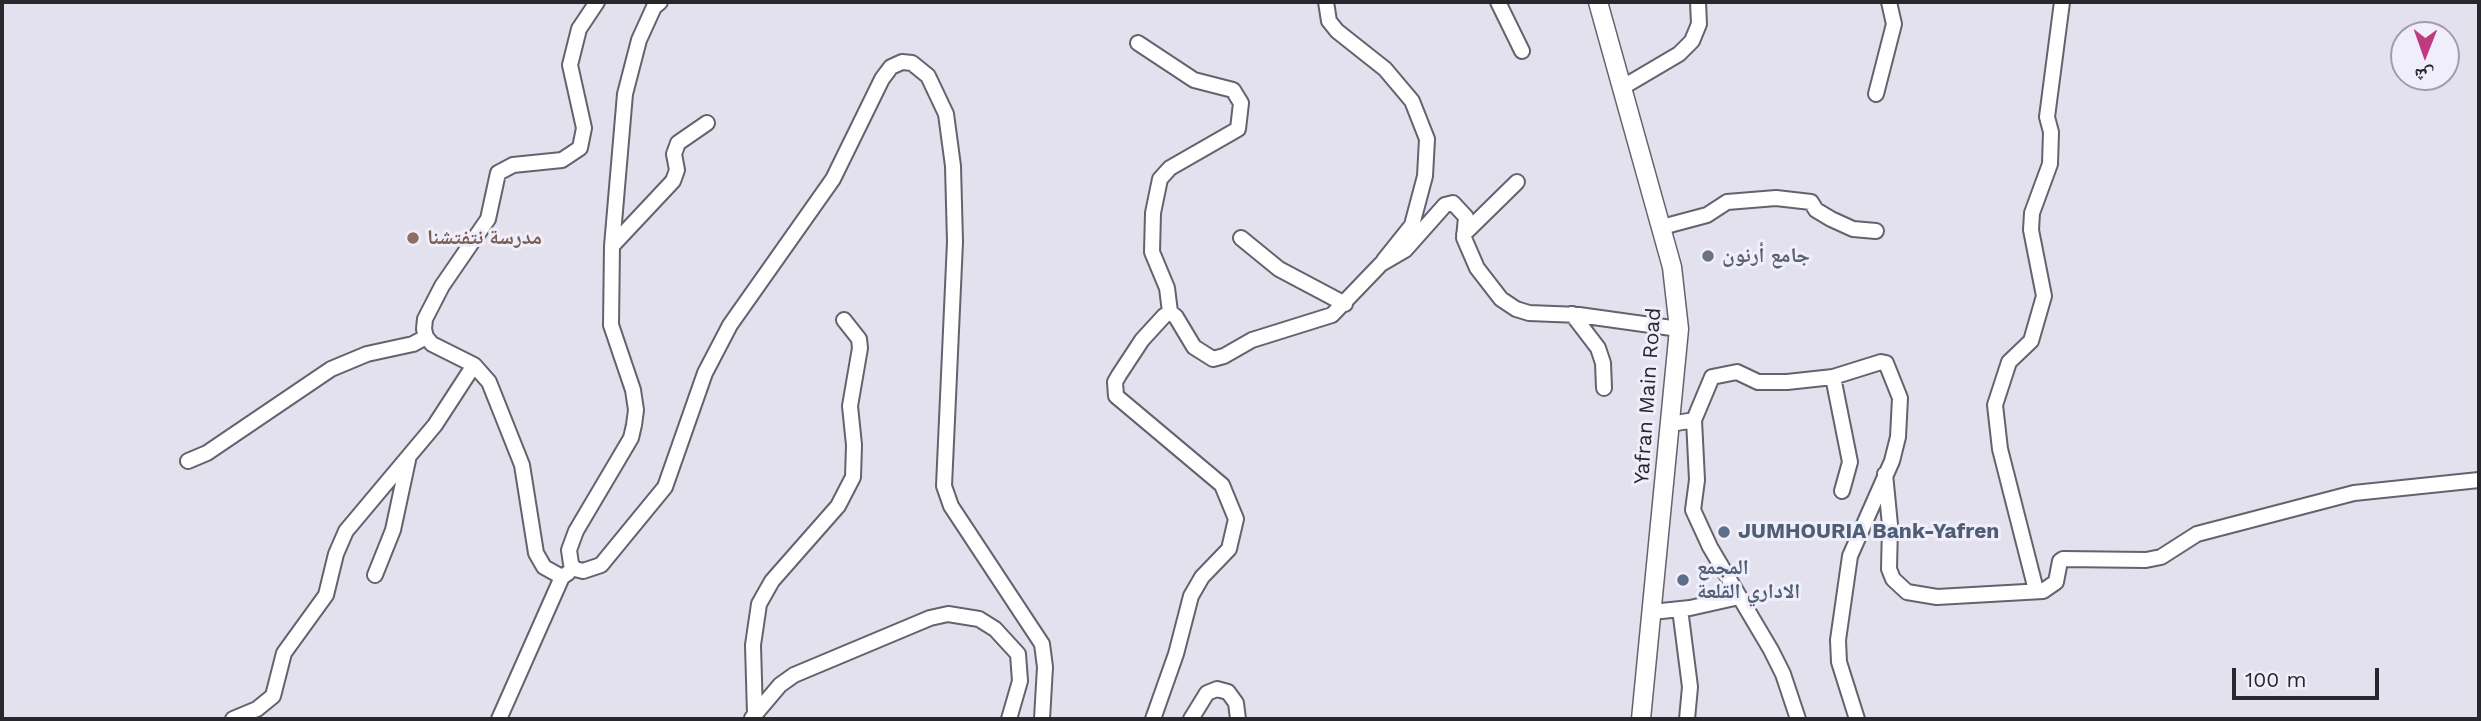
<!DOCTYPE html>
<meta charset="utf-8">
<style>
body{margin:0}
#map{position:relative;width:2481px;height:721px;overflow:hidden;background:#e3e1ee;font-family:"Work Sans","Noto Naskh Arabic",sans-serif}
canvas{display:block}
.frame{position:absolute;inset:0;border:4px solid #28272c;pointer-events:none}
.north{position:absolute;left:2390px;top:21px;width:70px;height:70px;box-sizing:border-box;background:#f0eefb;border:2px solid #a09ea8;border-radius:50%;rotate:181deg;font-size:19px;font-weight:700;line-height:28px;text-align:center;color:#28272c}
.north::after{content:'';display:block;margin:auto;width:24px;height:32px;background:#bf3a7e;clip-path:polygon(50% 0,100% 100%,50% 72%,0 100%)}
.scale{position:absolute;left:2232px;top:668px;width:147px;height:32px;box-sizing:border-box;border:4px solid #28272c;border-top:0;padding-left:9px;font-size:21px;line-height:24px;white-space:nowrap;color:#28272c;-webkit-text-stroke:5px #f0eefb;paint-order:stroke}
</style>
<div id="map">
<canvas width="2481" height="721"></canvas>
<div class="frame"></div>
<div class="north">ش</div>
<div class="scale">100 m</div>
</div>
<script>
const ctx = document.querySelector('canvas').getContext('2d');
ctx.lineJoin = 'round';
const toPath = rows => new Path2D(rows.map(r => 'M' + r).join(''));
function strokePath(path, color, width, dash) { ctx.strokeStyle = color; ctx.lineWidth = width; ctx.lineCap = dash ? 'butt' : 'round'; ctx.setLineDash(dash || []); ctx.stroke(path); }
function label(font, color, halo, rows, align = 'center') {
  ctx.font = font + ' "Work Sans","Noto Naskh Arabic",sans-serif'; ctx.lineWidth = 6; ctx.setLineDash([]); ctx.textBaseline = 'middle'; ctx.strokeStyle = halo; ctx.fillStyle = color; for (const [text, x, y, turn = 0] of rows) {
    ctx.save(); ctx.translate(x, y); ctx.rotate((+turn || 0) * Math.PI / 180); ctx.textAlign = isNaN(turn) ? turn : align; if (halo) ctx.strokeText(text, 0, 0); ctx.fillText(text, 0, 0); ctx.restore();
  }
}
const minor = toPath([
 [660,2,654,7,639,40,625,94,612,246,611,325,633,390,636,410,634,425,631,438,576,531,569,550,571,564,575,569,583,571,601,565,665,487,705,373,730,325,833,179,882,79,891,67,902,62,912,63,928,76,946,114,953,166,955,242,944,486,951,506,1042,644,1045,667,1042,719],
 [1326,2,1329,21,1337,31,1385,69,1412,101,1427,139,1425,176,1412,225,1384,260],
 [1498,2,1522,51],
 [1138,43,1194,80,1233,90,1241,103,1238,129,1170,168,1160,179,1153,213,1152,252,1167,288,1170,312],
 [1623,87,1679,54,1692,41,1699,24,1698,2],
 [1876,94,1894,24,1889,2],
 [1662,227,1707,215,1727,202,1776,198,1811,202,1816,210,1831,219,1853,229,1876,231],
 [1464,234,1517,182],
 [1241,238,1279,269,1345,304],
 [612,246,673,181,677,170,674,154,678,143,707,123],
 [1572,314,1598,348,1603,363,1604,388],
 [1833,377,1850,462,1842,491],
 [1694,420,1712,377,1737,372,1758,382,1787,382,1833,377,1881,362,1886,363,1900,398,1898,437,1892,461,1850,556,1838,640,1839,662,1857,719],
 [1671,424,1694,420,1697,480,1693,510,1710,547,1771,650,1783,674,1798,719],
 [188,461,207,453,331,369,367,354,413,344,426,337],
 [1885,474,1890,525,1889,569,1893,579,1907,592,1937,597,2043,591,2056,582,2060,561,2063,559,2146,560,2161,557,2197,534,2354,493,2479,480],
 [375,575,393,530,408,460],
 [562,577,544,567,536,553,522,465,489,382,474,365,432,344,426,337,424,329,425,319,442,286,488,219,498,173,513,165,562,160,580,148,584,128,570,65,579,29,597,2],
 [2036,590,2000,449,1995,405,2009,362,2031,341,2044,296,2031,230,2032,213,2050,164,2051,132,2047,117,2062,2],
 [1680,609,1690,687,1687,719],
 [1652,612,1690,608,1739,597],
 [755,714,753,645,759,604,772,581,838,506,853,477,854,445,850,406,860,348,859,339,844,320],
 [752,718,780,685,794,675,930,618,948,614,979,619,995,629,1018,654,1020,681,1009,719],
 [233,719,257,709,273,696,284,653,326,595,336,554,346,531,435,425,474,365],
 [499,719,562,577,568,573],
 [1153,719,1176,654,1191,596,1202,577,1229,549,1236,519,1222,485,1116,396,1115,382,1119,375,1142,340,1164,316,1170,312,1176,317,1194,347,1213,359,1224,356,1252,340,1332,315,1381,264,1405,250,1445,205,1453,203,1466,217,1464,238,1477,268,1501,299,1516,309,1529,313,1579,315,1679,329],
 [1191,719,1207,693,1217,689,1228,692,1236,703,1238,719]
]);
const major = toPath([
 [1598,2,1672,267,1679,329,1641,719]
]);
strokePath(minor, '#64626d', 18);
strokePath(major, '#64626d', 21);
strokePath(minor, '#fff', 14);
strokePath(major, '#fff', 18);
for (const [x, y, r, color] of [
 [413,238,7,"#8d6e63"],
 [1708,256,7,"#6b7280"],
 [1724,532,7,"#5c6f8a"],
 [1683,580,7,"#5c6f8a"]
]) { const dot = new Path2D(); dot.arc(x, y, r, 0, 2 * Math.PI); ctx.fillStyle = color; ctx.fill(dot); strokePath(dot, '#f0eefb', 2.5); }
label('bold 21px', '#785e54', '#f0eefb', [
 ["مدرسة نتفتشنا",427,238]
], 'left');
label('bold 21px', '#5b616d', '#f0eefb', [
 ["جامع أرنون",1722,256]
], 'left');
label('21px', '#28272c', '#f0eefb', [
 ["Yafran Main Road",1648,396,-86]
]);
label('bold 21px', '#4e5e75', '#f0eefb', [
 ["JUMHOURIA Bank-Yafren",1738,532],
 ["المجمع",1697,568],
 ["الاداري القلعة",1697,592]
], 'left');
</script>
